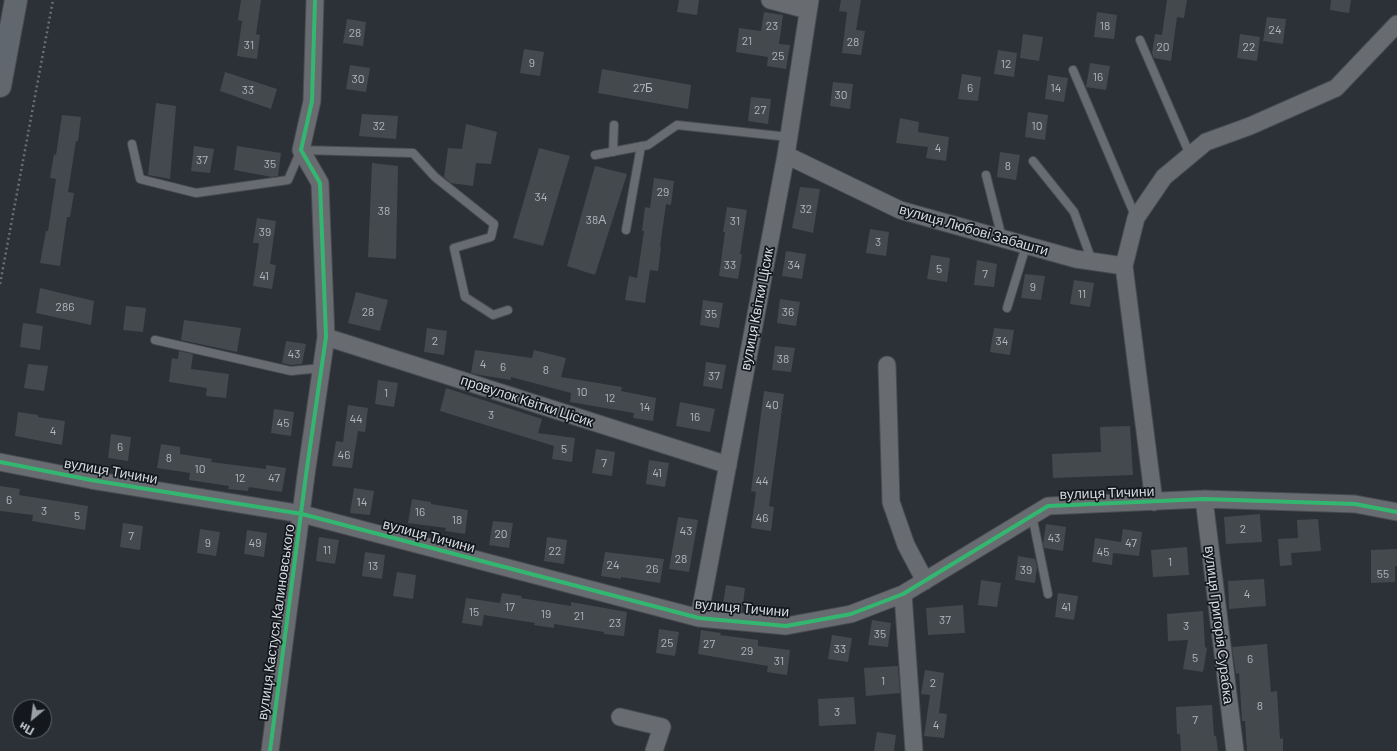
<!DOCTYPE html>
<meta charset="utf-8">
<style>
body{margin:0}
#map{position:relative;width:1397px;height:751px;overflow:hidden;background:#2c3137;font-family:Barlow,sans-serif}
canvas{display:block}
.north{position:absolute;left:12px;top:699px;width:40px;height:40px;box-sizing:border-box;background:#14181d;border:1px solid #61666b;border-radius:50%;rotate:209deg;font-size:11px;font-weight:700;line-height:16px;text-align:center;color:#d5dae1}
.north::after{content:'';display:block;margin:auto;width:14px;height:18px;background:#9a9fa6;clip-path:polygon(50% 0,100% 100%,50% 72%,0 100%)}
</style>
<div id="map">
<canvas width="1397" height="751"></canvas>
<div class="north">Пн</div>
</div>
<script>
const ctx = document.querySelector('canvas').getContext('2d');
ctx.lineJoin = 'round';
function fill(path, color) { ctx.fillStyle = color; ctx.fill(path, 'evenodd'); }
const toPath = rows => new Path2D(rows.map(r => 'M' + r).join(''));
function strokePath(path, color, width, dash) { ctx.strokeStyle = color; ctx.lineWidth = width; ctx.lineCap = dash ? 'butt' : 'round'; ctx.setLineDash(dash || []); ctx.stroke(path); }
function label(font, color, halo, rows, align = 'center') {
  ctx.font = font + ' Barlow,sans-serif'; ctx.lineWidth = 3.5; ctx.setLineDash([]); ctx.textBaseline = 'middle'; ctx.strokeStyle = halo; ctx.fillStyle = color; for (const [text, x, y, turn = 0] of rows) {
    ctx.save(); ctx.translate(x, y); ctx.rotate((+turn || 0) * Math.PI / 180); ctx.textAlign = isNaN(turn) ? turn : align; if (halo) ctx.strokeText(text, 0, 0); ctx.fillText(text, 0, 0); ctx.restore();
  }
}
fill(toPath([
 [241,0,261,0,256,34,260,35,257,59,237,56,242,21,238,20],
 [679,0,699,0,697,15,677,12],
 [841,0,861,0,856,30,865,31,861,55,842,53,847,12,839,11],
 [1167,0,1187,0,1184,18,1177,17,1171,61,1154,58,1152,53,1155,34,1162,35],
 [1331,0,1351,0,1349,13,1330,10],
 [764,12,783,15,779,44,790,45,786,69,767,66,768,57,736,52,739,28,761,31],
 [1097,12,1117,15,1114,39,1094,37],
 [1267,17,1286,19,1283,44,1263,41],
 [347,19,366,22,363,46,343,43],
 [1023,34,1043,37,1039,61,1020,58],
 [1240,34,1260,37,1257,61,1237,58],
 [524,49,544,52,540,76,520,73],
 [998,50,1017,53,1014,77,994,74],
 [1090,63,1110,66,1106,90,1086,87],
 [350,65,370,68,366,92,346,89],
 [602,69,691,85,688,109,598,93],
 [225,72,277,89,271,109,220,91],
 [962,74,981,77,978,101,958,99],
 [1048,75,1068,78,1064,102,1045,99],
 [833,82,853,84,850,109,830,106],
 [751,97,771,99,768,124,748,121],
 [156,103,176,106,170,179,148,175],
 [1028,112,1048,115,1045,140,1025,137],
 [362,114,398,116,396,139,359,136],
 [62,115,81,117,78,141,76,141,68,192,74,193,70,217,67,217,60,266,40,263,46,231,48,231,56,179,50,178,54,154,56,155],
 [900,118,919,122,918,132,949,137,946,161,926,158,928,147,896,143],
 [466,124,497,132,491,164,476,163,473,186,451,183,444,177,448,148,462,149],
 [194,146,214,149,210,173,191,171],
 [237,146,281,153,278,176,272,177,234,170],
 [539,148,570,156,543,246,513,238],
 [1000,152,1020,155,1016,180,997,177],
 [372,163,398,166,396,259,368,257],
 [595,166,627,174,595,275,567,266],
 [654,178,674,181,671,205,666,204,660,247,661,247,658,271,650,270,645,303,625,300,629,276,637,278,644,231,642,231,645,207,650,208],
 [800,187,820,189,813,233,792,228],
 [727,207,747,210,740,254,742,255,738,279,719,276,725,232,723,232],
 [257,218,276,221,270,264,276,265,272,289,253,286,259,243,253,243],
 [870,229,889,232,886,256,866,253],
 [786,251,806,254,802,279,782,276],
 [931,255,950,258,947,282,927,279],
 [977,260,997,264,994,287,974,285],
 [1025,274,1045,276,1041,300,1021,298],
 [1074,280,1094,283,1090,307,1070,304],
 [40,288,94,301,91,325,36,313],
 [356,292,388,300,380,331,348,323],
 [780,299,800,302,796,326,777,323],
 [703,300,723,303,719,328,700,325],
 [126,306,146,308,143,332,123,330],
 [184,320,241,328,237,352,181,340],
 [23,323,43,326,40,350,20,347],
 [427,328,447,331,444,355,424,352],
 [994,328,1014,330,1010,355,990,352],
 [286,341,306,344,302,364,291,365,282,363],
 [775,346,795,348,791,372,772,370],
 [475,350,532,358,534,350,566,358,561,377,622,387,621,391,656,398,653,421,633,418,634,413,570,402,571,393,511,377,511,380,480,375,471,373],
 [179,351,193,354,191,369,229,374,226,398,206,396,207,388,169,382,172,358,178,359],
 [706,362,726,365,722,389,703,386],
 [28,364,48,366,44,391,24,388],
 [378,380,398,383,394,407,375,404],
 [446,388,542,419,538,433,575,438,572,462,552,459,554,446,440,411],
 [764,391,784,394,769,506,774,507,771,531,751,528,756,492,751,491],
 [680,402,715,409,710,432,676,426],
 [348,405,368,408,365,432,358,431,352,468,332,466,336,441,343,442],
 [274,409,294,412,291,436,271,433],
 [18,412,38,415,38,417,65,421,62,445,15,436],
 [1130,426,1133,475,1053,478,1052,454,1101,452,1100,427],
 [111,434,131,437,128,461,108,458],
 [161,444,180,447,180,454,212,459,211,462,266,469,266,465,286,468,282,492,249,487,248,491,228,489,229,486,189,480,190,473,157,468],
 [596,449,615,452,612,476,592,473],
 [649,460,669,463,665,487,646,484],
 [0,486,20,489,19,495,88,506,85,530,32,521,33,515,0,511],
 [354,488,374,491,370,515,350,513],
 [412,499,431,502,431,504,468,510,465,534,445,531,446,528,408,523],
 [1260,514,1262,542,1226,544,1224,517],
 [678,517,698,520,689,572,669,569],
 [1318,519,1321,551,1291,553,1292,565,1280,566,1278,539,1298,538,1297,520],
 [493,521,513,523,509,548,489,545],
 [123,523,143,526,140,550,120,547],
 [1046,524,1066,527,1063,551,1044,548,1043,544],
 [200,529,220,532,216,556,197,553],
 [1123,529,1142,532,1139,556,1113,553,1112,565,1092,562,1095,538,1121,542],
 [247,530,267,533,264,557,244,554],
 [319,537,339,540,335,564,316,561],
 [547,537,567,540,564,564,544,561],
 [1187,547,1189,575,1153,577,1151,550],
 [1397,549,1397,566,1395,566,1395,582,1371,583,1371,550],
 [365,552,385,555,382,579,362,576],
 [605,552,664,559,660,583,621,577,621,579,601,576],
 [1018,556,1035,559,1037,567,1035,583,1015,580],
 [397,572,416,575,413,599,393,596],
 [1264,579,1266,606,1229,609,1228,581],
 [981,580,1001,583,997,607,978,605],
 [726,585,745,588,742,612,722,610],
 [502,593,522,596,521,598,571,606,571,602,627,612,624,636,604,634,604,632,554,624,554,628,534,625,535,623,484,615,482,626,462,623,466,598,500,603],
 [1058,593,1078,596,1074,620,1055,617],
 [963,605,965,633,928,635,926,608],
 [1203,611,1205,647,1207,648,1203,672,1183,669,1188,640,1168,641,1167,614],
 [872,620,891,623,888,647,868,645],
 [659,629,679,632,675,656,656,653],
 [701,630,721,633,720,635,758,640,758,646,790,650,787,675,767,672,768,666,698,654],
 [832,635,852,638,848,662,828,659],
 [1267,644,1271,692,1277,691,1280,739,1283,738,1283,751,1247,751,1245,721,1242,721,1239,673,1236,674,1232,647],
 [898,666,900,693,866,696,864,668],
 [925,670,944,673,939,713,947,714,944,738,924,736,930,695,921,694],
 [854,697,856,724,819,726,818,699],
 [1212,705,1214,736,1216,736,1218,751,1181,751,1180,734,1177,734,1176,707],
 [877,732,896,735,894,751,874,751]
]), '#44494e');
const service = toPath([
 [1140,40,1190,155],
 [1073,70,1136,218],
 [132,144,140,179,196,193,288,180,301,150,413,153,435,177,494,224,491,237,454,248,465,297,493,315,508,310],
 [613,152,614,125],
 [595,155,648,145,677,125,789,137],
 [1033,161,1074,212,1092,261],
 [986,175,1002,238],
 [626,230,641,146],
 [1007,308,1026,246],
 [155,340,291,371,322,368],
 [1032,515,1048,594]
]);
const minor = toPath([
 [770,0,808,10],
 [786,155,900,210,1076,259,1124,266,1154,502],
 [1124,266,1136,218,1164,177,1206,142,1250,126,1336,88,1397,24],
 [326,337,728,465],
 [887,365,891,502,906,545,925,581],
 [0,462,91,480,302,514,699,618,786,626,851,614,903,594,1048,506,1204,499,1355,504,1397,512],
 [1204,499,1235,751],
 [903,594,914,751],
 [699,618,786,155,810,0],
 [620,717,662,727,654,751],
 [270,751,306,475,326,337,320,183,301,150,312,101,315,0]
]);
const primary = toPath([
 [0,86,16,0]
]);
strokePath(service, '#484c51', 10);
strokePath(minor, '#484c51', 19);
strokePath(primary, '#484c51', 24);
strokePath(toPath([
 [0,284,53,0]
]), '#6b6e72', 2.5, [2, 3]);
strokePath(service, '#686b6f', 8);
strokePath(minor, '#686b6f', 17);
strokePath(primary, '#61676e', 22);
strokePath(toPath([
 [0,462,91,480,302,514,699,618,786,626,851,614,903,594,1048,506,1204,499,1355,504,1397,512],
 [270,751,306,475,326,337,320,183,301,150,312,101,315,0]
]), '#33b770', 4);
label('12px', '#b1b6bc', null, [
 ["23",772,26],
 ["18",1105,26],
 ["24",1275,30],
 ["28",355,33],
 ["21",747,41],
 ["28",853,42],
 ["31",249,45],
 ["20",1163,47],
 ["22",1249,47],
 ["25",778,56],
 ["9",532,63],
 ["12",1006,64],
 ["16",1098,77],
 ["30",358,79],
 ["27Б",643,88],
 ["6",970,88],
 ["14",1056,88],
 ["33",248,90],
 ["30",841,95],
 ["27",760,110],
 ["32",379,126],
 ["10",1037,126],
 ["4",938,148],
 ["37",202,160],
 ["35",270,164],
 ["8",1008,166],
 ["29",663,192],
 ["34",541,197],
 ["32",806,209],
 ["38",384,211],
 ["38А",596,220],
 ["31",735,221],
 ["39",265,232],
 ["3",878,242],
 ["33",730,265],
 ["34",794,265],
 ["5",939,269],
 ["7",985,274],
 ["41",264,276],
 ["9",1033,287],
 ["11",1082,294],
 ["286",65,307],
 ["28",368,312],
 ["36",788,312],
 ["35",711,314],
 ["2",435,341],
 ["34",1002,341],
 ["43",294,354],
 ["38",783,359],
 ["4",483,364],
 ["6",503,367],
 ["8",546,370],
 ["37",714,376],
 ["10",582,392],
 ["1",386,393],
 ["12",610,398],
 ["40",772,405],
 ["14",645,407],
 ["3",491,415],
 ["16",695,417],
 ["44",356,419],
 ["45",283,423],
 ["4",53,431],
 ["6",120,447],
 ["5",564,449],
 ["46",344,455],
 ["8",169,458],
 ["7",604,463],
 ["10",200,469],
 ["41",657,473],
 ["12",240,478],
 ["47",274,478],
 ["44",762,481],
 ["6",9,500],
 ["14",362,502],
 ["3",44,511],
 ["16",420,512],
 ["5",77,516],
 ["46",762,518],
 ["18",457,520],
 ["2",1243,529],
 ["43",686,531],
 ["20",501,534],
 ["7",131,536],
 ["43",1054,538],
 ["9",208,543],
 ["49",255,543],
 ["47",1131,543],
 ["11",327,550],
 ["22",555,551],
 ["45",1103,552],
 ["28",681,559],
 ["1",1170,562],
 ["24",613,565],
 ["13",373,566],
 ["26",652,569],
 ["39",1026,570],
 ["55",1383,574],
 ["4",1247,594],
 ["17",510,607],
 ["41",1066,607],
 ["15",474,612],
 ["19",546,614],
 ["21",579,616],
 ["37",945,620],
 ["23",615,623],
 ["3",1186,626],
 ["35",880,634],
 ["25",667,643],
 ["27",709,644],
 ["33",840,649],
 ["29",747,651],
 ["5",1195,658],
 ["6",1250,659],
 ["31",779,661],
 ["1",883,681],
 ["2",933,683],
 ["8",1260,706],
 ["3",837,712],
 ["7",1195,720],
 ["4",936,725]
]);
label('14px', '#d5dae1', '#14181d', [
 ["вулиця Любові Забашти",974,230,16],
 ["вулиця Квітки Цісик",757,309,-79],
 ["провулок Квітки Цісик",527,401,18],
 ["вулиця Тичини",111,471,10],
 ["вулиця Тичини",1107,493,-2],
 ["вулиця Тичини",429,536,15],
 ["вулиця Тичини",742,608,5],
 ["вулиця Кастуся Калиновського",276,622,-82],
 ["вулиця Григорія Сурабка",1219,625,83]
]);
</script>
